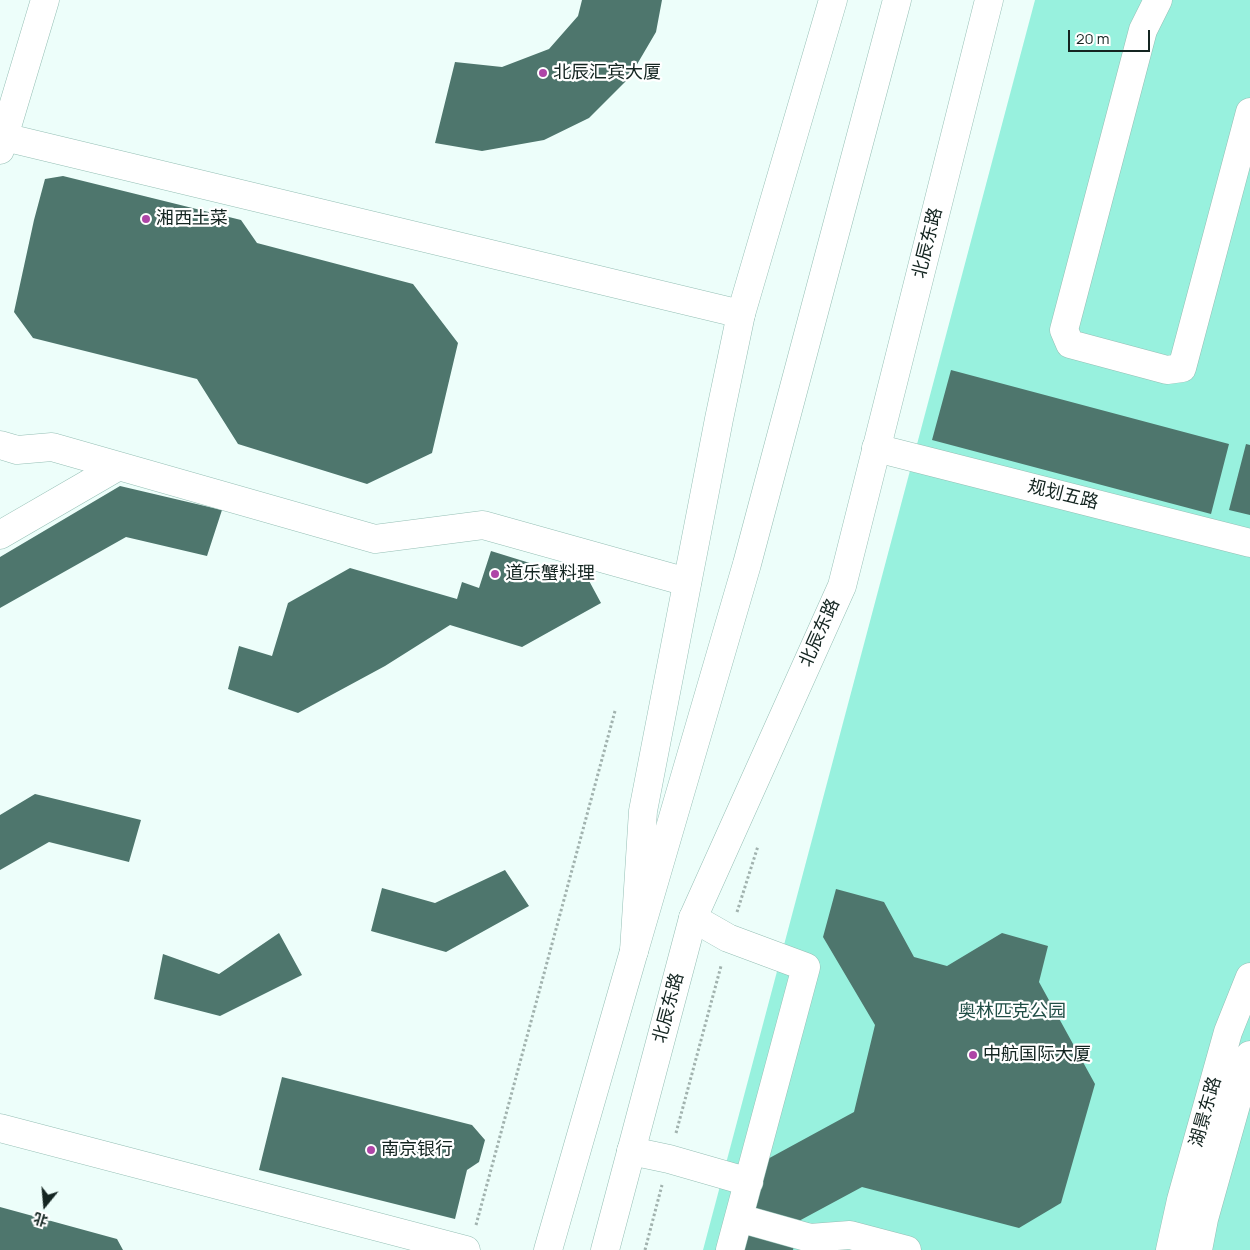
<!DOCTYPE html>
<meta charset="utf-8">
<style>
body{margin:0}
#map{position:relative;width:1250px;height:1250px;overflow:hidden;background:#edfefa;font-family:Manrope,"Noto Sans SC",sans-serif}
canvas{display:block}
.north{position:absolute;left:20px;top:1180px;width:50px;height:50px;-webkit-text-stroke:4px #fff;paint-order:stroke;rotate:197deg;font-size:14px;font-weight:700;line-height:20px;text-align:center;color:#142521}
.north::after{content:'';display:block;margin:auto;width:18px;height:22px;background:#142521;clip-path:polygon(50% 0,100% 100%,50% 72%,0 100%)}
.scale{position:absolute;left:1068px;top:30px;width:82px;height:22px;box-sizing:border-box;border:2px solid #142521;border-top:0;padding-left:6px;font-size:15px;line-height:18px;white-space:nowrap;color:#142521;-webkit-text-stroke:4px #fff;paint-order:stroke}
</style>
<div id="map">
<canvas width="1250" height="1250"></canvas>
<div class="north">北</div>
<div class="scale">20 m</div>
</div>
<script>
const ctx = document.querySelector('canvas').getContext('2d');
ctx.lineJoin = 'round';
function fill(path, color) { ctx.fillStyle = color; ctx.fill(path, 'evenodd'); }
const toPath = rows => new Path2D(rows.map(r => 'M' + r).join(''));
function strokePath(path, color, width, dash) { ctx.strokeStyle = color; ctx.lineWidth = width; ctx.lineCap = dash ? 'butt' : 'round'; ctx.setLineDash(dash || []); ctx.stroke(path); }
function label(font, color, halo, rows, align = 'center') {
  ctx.font = font + ' Manrope,"Noto Sans SC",sans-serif'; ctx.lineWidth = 4.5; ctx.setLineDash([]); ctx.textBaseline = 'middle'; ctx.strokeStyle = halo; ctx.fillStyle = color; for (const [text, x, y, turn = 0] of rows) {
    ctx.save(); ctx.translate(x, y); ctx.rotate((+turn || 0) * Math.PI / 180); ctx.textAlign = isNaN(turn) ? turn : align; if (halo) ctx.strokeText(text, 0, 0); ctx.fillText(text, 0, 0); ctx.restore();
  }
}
fill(toPath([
 [1035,0,1250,0,1250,1250,703,1250]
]), '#98f1de');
fill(toPath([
 [582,0,662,0,656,32,629,78,589,118,544,140,482,151,435,143,455,62,502,67,549,49,578,16],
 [63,176,241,220,257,243,413,284,458,343,432,453,367,484,238,444,197,379,33,338,14,312,34,220,45,179],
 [951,370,1229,444,1211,514,932,440],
 [1246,444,1250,445,1250,515,1229,510],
 [120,486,222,510,207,556,126,537,0,608,0,557],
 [491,551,562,573,580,564,601,603,522,647,450,625,385,666,298,713,228,689,239,646,272,656,288,603,350,568,457,599,462,582,479,588],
 [35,794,141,820,129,862,49,842,0,870,0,815],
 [505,870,529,906,446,952,371,931,382,888,435,903],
 [836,889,884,902,914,957,947,966,1002,933,1048,946,1039,982,1095,1084,1061,1203,1019,1228,862,1187,797,1222,750,1208,764,1161,854,1112,875,1025,823,937],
 [279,933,302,975,220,1016,154,999,163,954,219,974],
 [282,1077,472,1125,485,1140,479,1162,467,1170,455,1219,259,1170],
 [0,1207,117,1239,123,1250,0,1250],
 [750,1229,795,1241,793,1250,744,1250]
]), '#4e766d');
const minor = toPath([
 [1158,0,1143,30,1064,330,1070,344,1167,370,1182,368,1250,112],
 [4,137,741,314],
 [0,150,45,0],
 [0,445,17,450,52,447,375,539,483,525,687,582],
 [876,448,1250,543],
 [0,535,119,466],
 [693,918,728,938,806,967,730,1250],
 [0,1128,466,1250],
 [631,1151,669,1159,749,1182],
 [739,1218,810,1238,850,1235,907,1250],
 [1170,1250,1181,1200,1228,1032,1250,977],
 [1198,1250,1204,1219,1250,1055]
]);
const major = toPath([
 [548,1250,634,951,643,811,719,419,741,314,833,0],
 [605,1250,693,918,842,586,989,0]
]);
const highway = toPath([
 [634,951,747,564,897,0]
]);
strokePath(minor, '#95bfb5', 29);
strokePath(major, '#95bfb5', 29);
strokePath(highway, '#95bfb5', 29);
strokePath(toPath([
 [737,912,758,846],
 [676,1133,721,966],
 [476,1225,615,711],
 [645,1250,662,1185]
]), '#a1b2ae', 3, [2.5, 2.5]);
strokePath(minor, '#fff', 28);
strokePath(major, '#fff', 28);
strokePath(highway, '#fff', 28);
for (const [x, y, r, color] of [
 [543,73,5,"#ae45a7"],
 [146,219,5,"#ae45a7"],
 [495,574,5,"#ae45a7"],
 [973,1055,5,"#ae45a7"],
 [371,1150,5,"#ae45a7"]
]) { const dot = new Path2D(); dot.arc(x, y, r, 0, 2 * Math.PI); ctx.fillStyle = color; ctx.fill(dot); strokePath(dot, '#fff', 2); }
label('18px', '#142521', '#fff', [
 ["北辰汇宾大厦",553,73],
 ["湘西土菜",156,219],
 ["道乐蟹料理",505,574],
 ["中航国际大厦",983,1055],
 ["南京银行",381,1150]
], 'left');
label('18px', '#142521', '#fff', [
 ["北辰东路",928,243,-76],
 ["规划五路",1063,495,14],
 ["北辰东路",820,633,-66],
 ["北辰东路",669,1008,-75],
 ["湖景东路",1206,1112,-74]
]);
label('18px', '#214f47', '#fff', [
 ["奥林匹克公园",1012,1012]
]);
</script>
